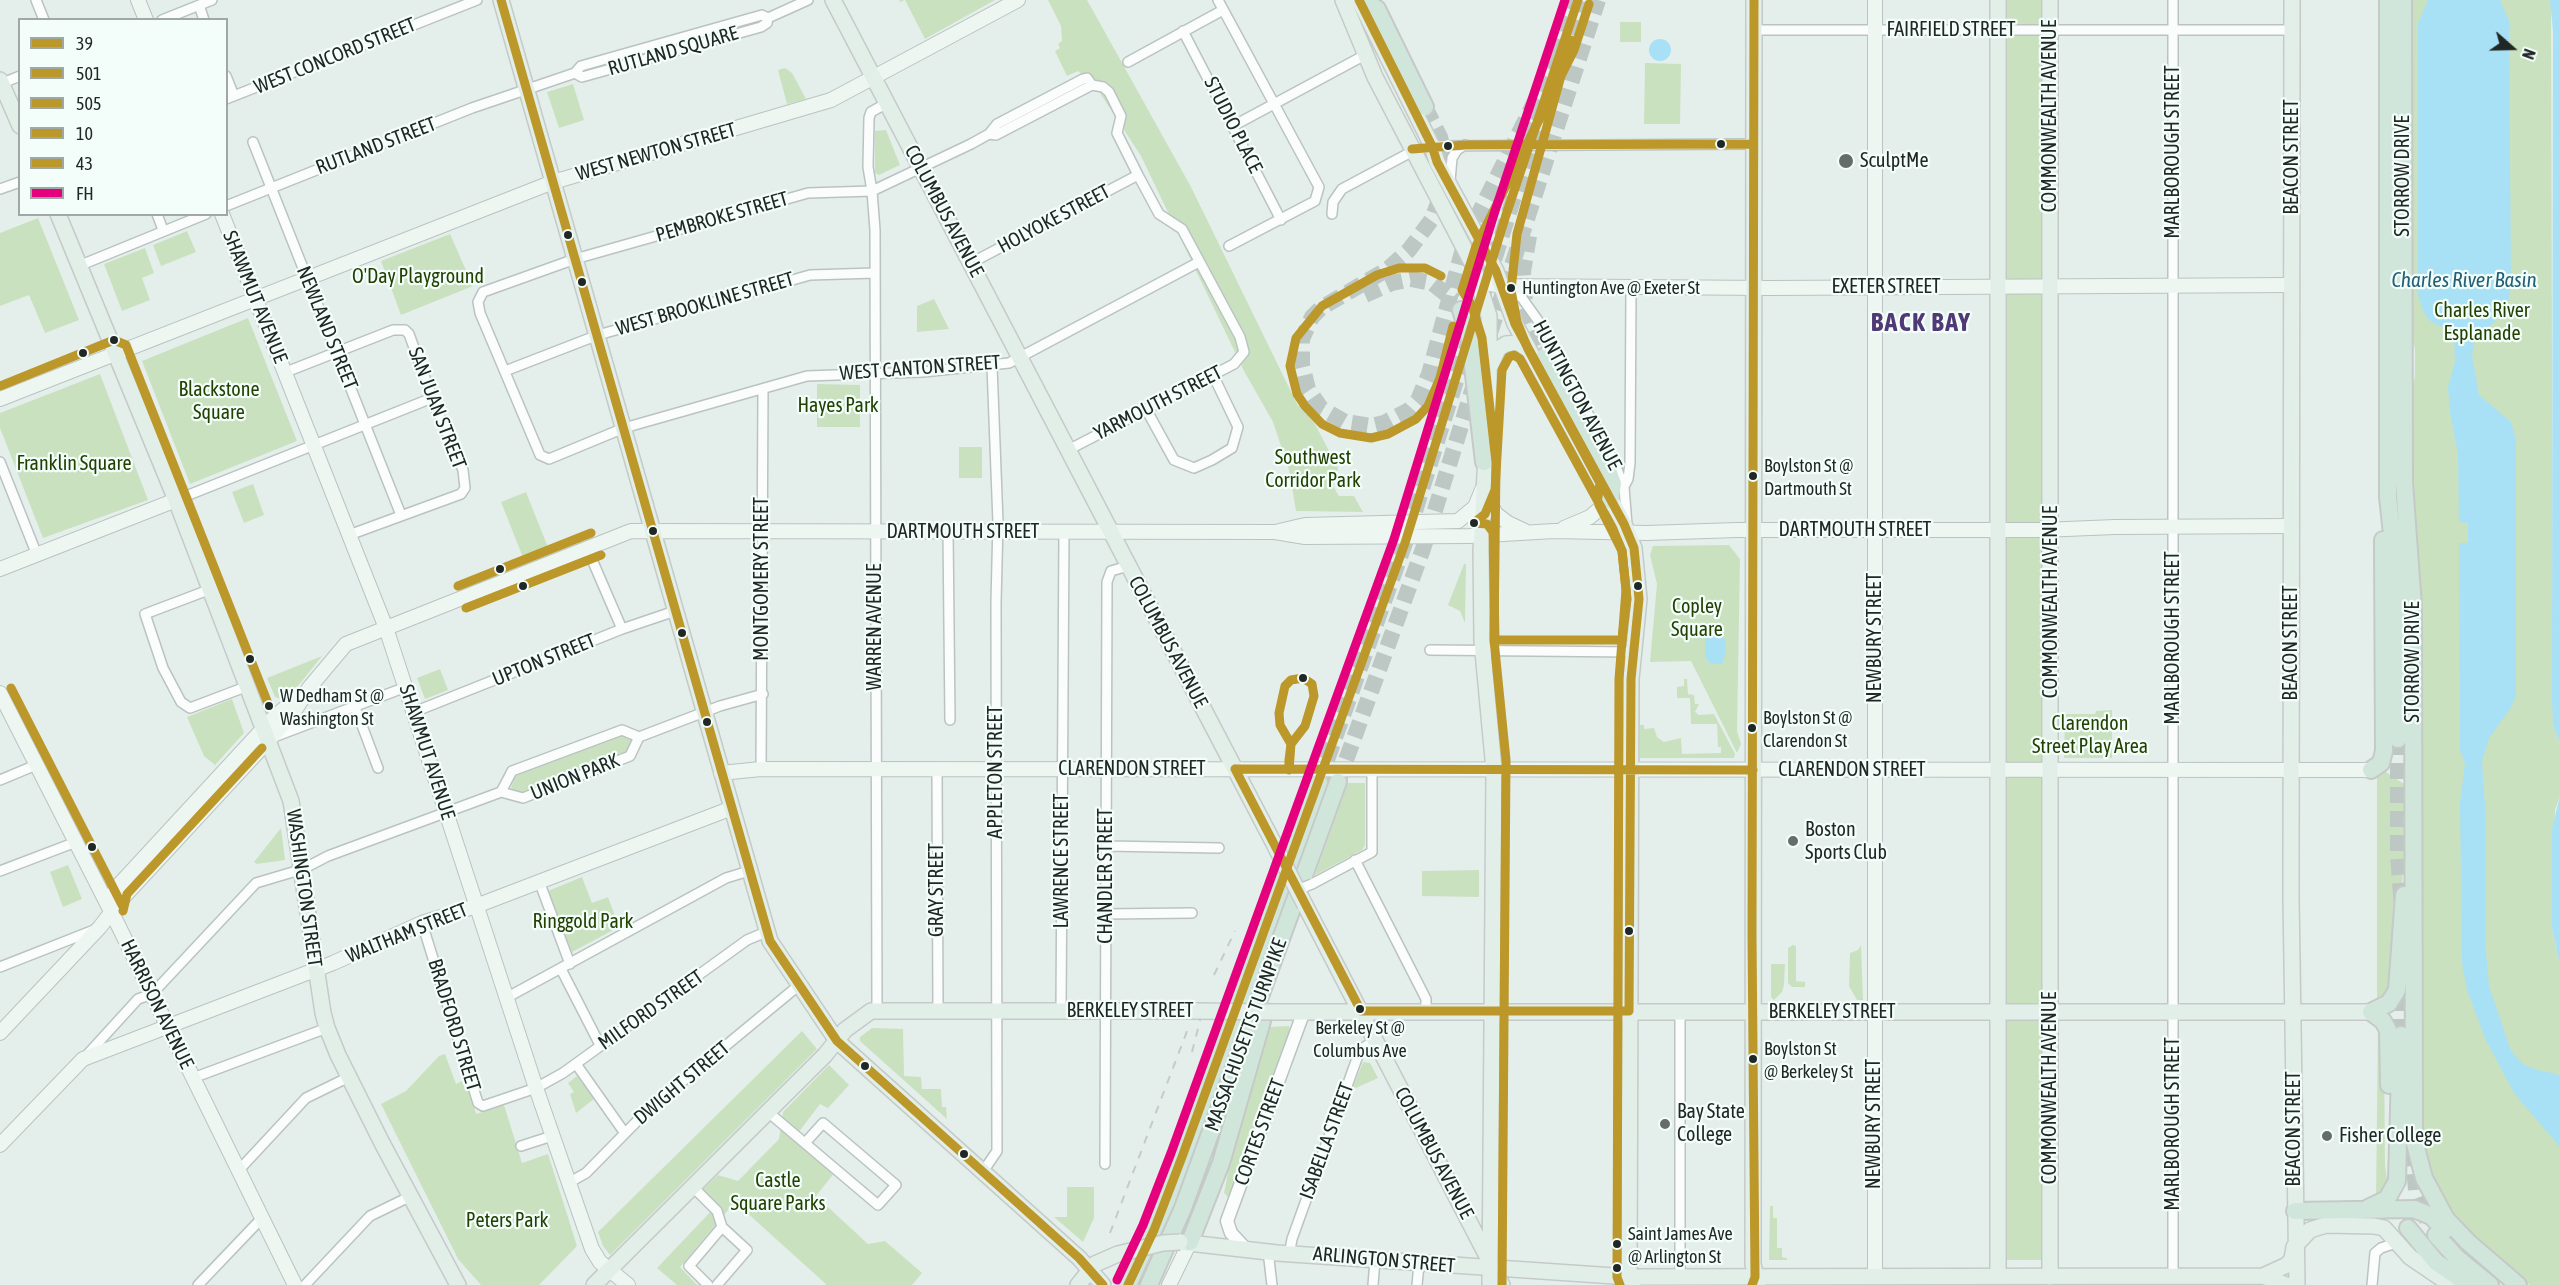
<!DOCTYPE html>
<style>
body{margin:0}
#map{position:relative;width:2560px;height:1285px;overflow:hidden;background:#e4efec;font-family:"Asap Condensed",sans-serif}
canvas{display:block}
.legend{position:absolute;left:18px;top:18px;width:210px;height:198px;box-sizing:border-box;background:#f3fefb;border:2px solid #9fa8a5;margin:0;padding:8px 10px;list-style:none;font-size:18px;color:#202725}
.legend li{display:flex;align-items:center;gap:12px;height:30px}
.legend b{width:30px;border:2px solid #9fa8a5}
.north{position:absolute;left:2482px;top:18px;width:60px;height:60px;-webkit-text-stroke:4px #f3fefb;paint-order:stroke;rotate:110deg;font-size:16px;font-weight:700;line-height:24px;text-align:center;color:#202725}
.north::after{content:'';display:block;margin:auto;width:21px;height:27px;background:#202725;clip-path:polygon(50% 0,100% 100%,50% 72%,0 100%)}
</style>
<div id="map">
<canvas width="2560" height="1285"></canvas>
<ul class="legend">
<li><b style="height:8px;background:#bc972a"></b>39</li>
<li><b style="height:8px;background:#bc972a"></b>501</li>
<li><b style="height:8px;background:#bc972a"></b>505</li>
<li><b style="height:8px;background:#bc972a"></b>10</li>
<li><b style="height:8px;background:#bc972a"></b>43</li>
<li><b style="height:8px;background:#e5007d"></b>FH</li>
</ul>
<div class="north">N</div>
</div>
<script>
const ctx = document.querySelector('canvas').getContext('2d');
ctx.lineJoin = 'round';
function fill(path, color) { ctx.fillStyle = color; ctx.fill(path, 'evenodd'); }
const toPath = rows => new Path2D(rows.map(r => 'M' + r).join(''));
function strokePath(path, color, width, dash) { ctx.strokeStyle = color; ctx.lineWidth = width; ctx.lineCap = dash ? 'butt' : 'round'; ctx.setLineDash(dash || []); ctx.stroke(path); }
function label(font, color, halo, rows, align = 'center') {
  ctx.font = font + ' "Asap Condensed",sans-serif'; ctx.lineWidth = 4.5; ctx.setLineDash([]); ctx.textBaseline = 'middle'; ctx.strokeStyle = halo; ctx.fillStyle = color; for (const [text, x, y, turn = 0] of rows) {
    ctx.save(); ctx.translate(x, y); ctx.rotate((+turn || 0) * Math.PI / 180); ctx.textAlign = isNaN(turn) ? turn : align; if (halo) ctx.strokeText(text, 0, 0); ctx.fillText(text, 0, 0); ctx.restore();
  }
}
fill(toPath([
 [899,0,995,0,925,39,905,0,900,2],
 [1048,0,1087,0,1191,187,1298,406,1304,403,1338,468,1333,486,1339,496,1354,496,1363,512,1296,511,1289,470,1273,422,1244,371,1141,156,1098,90,1078,71,1067,76,1055,51,1060,48,1058,44,1062,41,1061,26],
 [2005,0,2044,0,2044,1260,2005,1260],
 [2411,0,2550,0,2551,3,2553,726,2560,742,2560,796,2555,810,2552,928,2560,966,2560,1285,2530,1285,2506,1267,2452,1217,2432,1183,2421,1142,2411,395,2415,376,2415,349,2411,332],
 [1620,22,1641,22,1641,42,1620,42],
 [1645,63,1681,64,1680,124,1644,124],
 [785,68,792,73,806,99,787,104,778,70],
 [573,84,584,120,559,128,547,92],
 [886,130,900,165,879,175,875,173,875,131],
 [38,218,79,320,45,333,29,295,0,306,0,233],
 [187,231,196,252,161,266,153,245],
 [450,234,473,286,401,315,381,261],
 [145,248,154,273,142,278,150,300,122,311,104,264],
 [934,299,949,329,917,332,917,306],
 [248,318,297,441,190,484,142,361],
 [100,374,148,500,43,538,0,428,0,413],
 [817,384,860,385,860,427,817,427],
 [959,447,982,447,982,478,959,478],
 [253,484,264,515,244,523,232,492],
 [526,492,549,550,524,560,501,502],
 [1729,545,1740,559,1737,731,1741,744,1737,753,1691,661,1650,662,1657,584,1650,555,1653,546],
 [1464,564,1466,564,1465,623,1460,611,1448,605],
 [322,656,298,686,281,699,275,697,267,678],
 [440,669,448,690,425,699,417,678],
 [1684,679,1687,679,1688,694,1694,695,1695,704,1699,704,1695,712,1699,715,1714,714,1735,754,1734,758,1640,758,1640,725,1644,725,1644,729,1654,728,1657,737,1664,742,1681,738,1682,754,1721,753,1721,747,1718,747,1717,724,1691,724,1690,698,1677,698,1677,687,1684,686],
 [232,699,244,733,215,765,204,756,187,717],
 [2112,710,2112,758,2064,758,2065,714,2095,714,2096,711],
 [623,734,632,740,631,750,522,793,515,792,511,788,515,776],
 [2383,770,2407,786,2407,821,2394,987,2377,1005,2377,773],
 [1348,783,1365,783,1365,845,1362,850,1315,875],
 [281,828,285,860,257,864,254,862],
 [68,865,82,899,63,907,50,872],
 [1479,870,1479,897,1422,896,1422,871],
 [582,877,592,903,608,897,619,927,572,952,548,891],
 [1793,945,1796,946,1796,981,1805,982,1805,987,1792,987,1788,983,1788,948],
 [1861,945,1863,1000,1857,1000,1849,986,1850,953,1858,950],
 [1771,964,1785,964,1784,985,1782,992,1774,1000,1771,997],
 [2378,1025,2384,1036,2385,1165,2387,1179,2394,1178,2376,1200],
 [1289,1026,1290,1031,1233,1190,1228,1197,1224,1193,1229,1168,1267,1027],
 [872,1028,903,1029,904,1076,921,1077,922,1089,941,1089,942,1107,946,1107,947,1119,860,1041,860,1037],
 [802,1031,817,1049,610,1255,603,1246,598,1232],
 [445,1054,456,1084,466,1079,476,1114,504,1105,522,1163,548,1154,577,1246,539,1285,481,1285,458,1259,381,1104,406,1091,439,1056],
 [1363,1062,1370,1063,1378,1078,1356,1088,1353,1087],
 [829,1065,849,1085,828,1108,820,1104,795,1137,835,1172,816,1196,868,1244,885,1241,922,1273,912,1285,827,1285,735,1202,680,1267,697,1285,677,1285,657,1268,715,1207,699,1193,718,1175,738,1181,779,1139,783,1112],
 [577,1076,594,1099,576,1113,570,1094,574,1092,568,1083],
 [1067,1187,1094,1187,1094,1218,1083,1242,1054,1217,1067,1217],
 [1770,1206,1773,1206,1773,1218,1777,1218,1777,1248,1782,1248,1782,1257,1787,1258,1787,1260,1769,1260]
]), '#cae1c0');
fill(toPath([
 [2428,0,2500,0,2509,21,2511,286,2508,302,2502,314,2491,325,2476,334,2472,355,2479,395,2511,422,2516,440,2516,695,2512,706,2489,738,2482,761,2485,806,2485,942,2489,986,2511,1051,2523,1064,2534,1069,2560,1075,2560,1147,2514,1093,2485,1038,2467,990,2462,963,2460,801,2465,764,2460,750,2459,543,2468,543,2468,523,2459,522,2458,454,2450,412,2448,387,2455,361,2454,334,2429,320,2423,311,2418,295,2418,23],
 [2550,0,2560,0,2560,742,2553,726,2552,698,2553,31],
 '1649 50a11 11 0 1 1 22 0a11 11 0 1 1-22 0Z',
 [1722,630,1726,645,1724,659,1722,664,1711,664,1705,657,1705,637,1711,631],
 [2560,796,2560,966,2552,928,2552,829]
]), '#a8e0f6');
strokePath(toPath([
 [1559,56,1578,0],
 [1425,107,1440,137,1445,157,1443,190,1432,219,1409,250,1388,269,1321,308,1312,317,1302,339,1302,365,1308,389,1321,408,1345,422,1372,426,1384,423,1409,410,1418,400,1429,374,1465,241,1563,45],
 [1529,236,1523,272,1525,305,1545,356],
 [1365,295,1392,283,1411,279,1432,283,1455,301],
 [1490,333,1598,0],
 [2398,739,2398,854,2402,909],
 [1319,782,1405,543,1541,111],
 [1338,782,1423,549,1475,381],
 [2401,1035,2401,976],
 [2413,1150,2416,1191,2427,1221]
]), '#bdc7c4', 16, [16, 8]);
const minor = toPath([
 [36,0,44,20],
 [1218,0,1319,187,1315,201,1229,246],
 [199,5,204,20],
 [162,20,212,0],
 [1753,30,2292,30],
 [1183,31,1281,220],
 [1128,62,1223,10],
 [575,73,582,77,761,27,767,23,768,18,808,0],
 [226,76,234,96],
 [0,84,20,76],
 [226,99,477,0],
 [887,103,871,112,869,118,868,167,872,191,808,193,575,259,483,292,478,302,480,313,540,455,549,459,624,428,807,376,923,372,1009,363,1199,262],
 [1233,126,1365,55],
 [989,134,996,135,1092,85],
 [253,142,401,515],
 [1450,181,1452,158,1457,150,1465,145],
 [0,189,20,182],
 [226,206,472,108,575,73,581,66,762,15,768,18],
 [157,214,163,230],
 [1332,214,1333,202,1342,189,1413,151,1432,146,1753,144],
 [971,263,1138,175],
 [81,265,206,214],
 [1507,288,1522,298,1539,322,1614,462,1624,487,1627,525],
 [505,371,598,335,810,275,875,273],
 [286,372,393,330,405,330,409,334,436,408,463,470,465,488,461,494,349,535],
 [1146,409,1174,460,1194,468,1212,460,1232,448,1238,427,1213,375],
 [1068,450,1234,364,1244,352,1240,337,1182,229,1159,214,1138,175,1117,133,1121,116,1109,92,1103,87,1092,85],
 [0,462,37,555],
 [1623,488,1628,479,1630,463,1631,287],
 [176,500,432,398],
 [948,532,950,720],
 [587,548,622,629],
 [211,589,145,614,163,668,181,702,190,708,248,686],
 [1430,650,1633,652],
 [355,707,378,768],
 [414,712,622,629,675,611],
 [274,737,406,687],
 [639,737,720,706,763,694],
 [761,769,763,390],
 [937,769,938,1010],
 [0,780,36,765],
 [501,792,512,771,622,730,639,737],
 [1106,846,1219,848],
 [1355,860,1426,999,1426,1012],
 [0,871,76,842],
 [539,881,570,964],
 [1312,884,1372,852,1372,770],
 [1106,914,1192,913],
 [422,923,478,1103,483,1106,536,1088,563,1073,747,940,766,932],
 [0,967,94,930],
 [561,969,600,1045],
 [506,998,726,878,749,871],
 [877,1010,875,230,872,191,971,144,989,134,997,124,1083,79,1087,78,1092,85],
 [1061,1010,1064,532],
 [86,1056,138,999,152,994,256,883,303,869,328,856,501,792,523,798,630,756,639,737],
 [576,1064,624,1132],
 [193,1078,327,1028],
 [768,1112,878,1205,896,1185,823,1123,805,1143],
 [521,1146,552,1136],
 [1105,1164,1107,582,1111,571,1128,566],
 [239,1170,306,1098,349,1077],
 [982,1173,997,1151,996,602,998,523,992,366],
 [570,1182,586,1173,649,1109,798,986],
 [693,1187,717,1211,722,1227],
 [1290,1250,1292,1239,1360,1050,1375,1040],
 [1268,1251,1272,1285],
 [2173,1276,2173,0],
 [1680,1278,1680,1012],
 [198,1285,262,1218],
 [305,1285,370,1216,409,1197],
 [708,1285,689,1266,722,1227,747,1250,717,1285],
 [1373,1285,1375,1260],
 [1417,1285,1419,1264],
 [2372,1285,2375,1253,2381,1248,2396,1243]
]);
const tertiary = toPath([
 [1245,1248,1231,1233,1227,1221,1304,1011]
]);
const secondary = toPath([
 [138,0,146,20],
 [222,214,386,628,536,1088,592,1249,600,1262,628,1285],
 [1480,282,1502,286,1770,288,2291,285],
 [0,399,553,182,831,100,1018,0],
 [1484,492,1496,514,1508,523,1525,531],
 [1564,528,1590,517,1610,500],
 [1279,531,1305,525,1458,521,1475,507,1482,490],
 [0,569,176,500],
 [0,693,118,925,295,1285],
 [721,773,761,769,2371,770],
 [111,909,112,895,117,887,274,717,301,695],
 [0,1033,100,927,119,902,292,715,309,688,346,644,631,531,1275,532,1305,537,1469,536,1554,531,1647,533,1737,530,2042,530,2115,527,2291,526],
 [0,1145,83,1059,333,963,422,923,476,906,732,808],
 [1875,1276,1875,0],
 [1169,1285,1190,1242]
]);
const primary = toPath([
 [501,0,770,941,837,1041,1079,1258,1103,1285],
 [833,0,1272,840],
 [1343,0,1375,77,1472,263,1489,316,1489,397,1481,551,1482,641,1494,770,1490,1285],
 [1359,0,1432,146,1437,162,1496,271,1515,324,1624,524,1634,548,1639,599,1631,679,1629,1277,1633,1285],
 [1754,0,1753,1264,1758,1285],
 [2292,0,2291,897,2297,1285],
 [0,80,20,126],
 [58,214,176,500,291,801,323,1013,327,1028,338,1055,382,1143,458,1285],
 [1491,365,1498,349,1506,344,1518,343,1529,350],
 [1305,905,1502,1285],
 [1272,1012,2371,1012],
 [1180,1242,1277,1253,1629,1277,2263,1276,2286,1285],
 [1998,1276,1998,0],
 [2263,1276,2287,1265,2292,1259,2294,1247,2310,1230,2326,1225,2374,1226,2384,1228,2410,1257,2451,1285],
 [2050,1277,2050,0],
 [594,1285,825,1055,845,1030,871,1011,1197,1011],
 [1078,1285,1095,1264,1118,1254]
]);
const motorway = toPath([
 [1363,0,1377,9,1425,107],
 [2388,0,2388,497,2398,589,2398,739],
 [2403,0,2404,483,2413,606,2414,1140,2424,1178,2446,1219,2468,1242,2518,1285],
 [1461,310,1470,340,1484,462],
 [1545,356,1609,473,1613,484,1610,500],
 [2371,770,2381,763,2384,751,2383,540],
 [2371,1012,2389,1003,2397,990,2404,895],
 [2371,1012,2383,1021,2388,1030,2389,1085],
 [2368,1208,2387,1199,2397,1181,2401,1035],
 [2295,1211,2414,1209,2431,1216,2445,1230],
 [2408,1228,2436,1262,2469,1285],
 [2436,1235,2457,1258,2490,1285],
 [1190,1242,1221,1163,1262,1021],
 [1128,1285,1166,1202,1319,782],
 [1149,1285,1183,1208,1338,782]
]);
strokePath(minor, '#bac3c1', 12);
strokePath(tertiary, '#bac3c1', 15);
strokePath(secondary, '#bac3c1', 16);
strokePath(primary, '#c5cac8', 18);
strokePath(motorway, '#c5cac8', 20);
strokePath(minor, '#fbfdfc', 9);
strokePath(tertiary, '#fbfdfc', 12);
strokePath(secondary, '#eef6f2', 14);
strokePath(primary, '#e2efe9', 15);
strokePath(motorway, '#d1e6db', 16);
strokePath(toPath([
 [1214,975,1235,931],
 [1192,1052,1204,1005],
 [1110,1233,1189,1026]
]), '#c6cac8', 2, [8, 8]);
const minorBridge = toPath([
 [1297,890,1312,884]
]);
const primaryBridge = toPath([
 [1272,840,1305,905],
 [1197,1011,1272,1012],
 [1118,1254,1163,1243,1180,1242]
]);
strokePath(minorBridge, '#bac3c1', 12, []);
strokePath(primaryBridge, '#c5cac8', 18, []);
strokePath(minorBridge, '#fbfdfc', 9);
strokePath(primaryBridge, '#e2efe9', 15);
strokePath(toPath([
 [1359,0,1432,146,1437,162,1496,271,1515,324,1624,524,1634,548,1639,599,1631,679,1629,1011],
 [1412,149,1465,145,1753,144],
 [1303,678,1312,684,1314,696,1305,726,1291,744,1280,725,1279,713,1285,686,1291,680,1303,678],
 [1291,744,1289,770,1289,760,1291,744],
 [1235,769,1753,770],
 [1235,769,1361,1011],
 [1361,1011,1629,1011],
 [1752,1285,1755,1277,1752,936,1754,0]
]), '#bc972a', 9);
strokePath(toPath([
 [1571,40,1517,234,1511,290,1517,322,1528,349,1600,483,1598,497],
 [1441,276,1425,268,1399,268,1377,275,1322,306,1296,338,1290,366,1297,394,1305,406,1322,424,1340,433,1371,438,1388,434,1416,419,1428,406,1440,378,1453,326],
 [1599,505,1622,551,1626,590,1619,679,1617,1277,1620,1285],
 [1502,1285,1506,760,1494,640,1496,462,1482,338,1472,306,1462,290,1476,246,1574,50,1589,4]
]), '#bc972a', 9);
strokePath(toPath([
 [1128,1285,1154,1230,1182,1157,1405,543,1506,215,1578,0]
]), '#bc972a', 9);
strokePath(toPath([
 [1514,355,1520,359,1613,529,1622,551,1627,599,1622,640,1495,640,1493,532,1487,524,1474,523,1485,514,1495,490,1502,370,1509,357,1514,355],
 [0,386,114,340,126,345,269,706],
 [458,586,591,533],
 [466,608,601,555],
 [11,688,122,905],
 [123,911,127,894,262,748]
]), '#bc972a', 9);
strokePath(toPath([
 [501,0,770,941,837,1041,1079,1258,1103,1285]
]), '#bc972a', 9);
strokePath(toPath([
 [1117,1280,1143,1225,1171,1153,1394,539,1495,211,1565,0]
]), '#e5007d', 9);
for (const [x, y, r, color] of [
 [1721,144,5,"#202725"],
 [1448,146,5,"#202725"],
 [1846,161,8,"#656d6b"],
 [568,235,5,"#202725"],
 [582,282,5,"#202725"],
 [1511,288,5,"#202725"],
 [114,340,5,"#202725"],
 [83,353,5,"#202725"],
 [1753,476,5,"#202725"],
 [1474,523,5,"#202725"],
 [653,531,5,"#202725"],
 [500,569,5,"#202725"],
 [523,586,5,"#202725"],
 [1638,586,5,"#202725"],
 [682,633,5,"#202725"],
 [250,659,5,"#202725"],
 [1303,678,5,"#202725"],
 [269,706,5,"#202725"],
 [707,722,5,"#202725"],
 [1752,728,5,"#202725"],
 [1793,841,6,"#656d6b"],
 [92,847,5,"#202725"],
 [1629,931,5,"#202725"],
 [1360,1009,5,"#202725"],
 [1753,1059,5,"#202725"],
 [865,1066,5,"#202725"],
 [1665,1124,6,"#656d6b"],
 [2327,1136,6,"#656d6b"],
 [964,1154,5,"#202725"],
 [1617,1244,5,"#202725"],
 [1617,1268,5,"#202725"]
]) { const dot = new Path2D(); dot.arc(x, y, r, 0, 2 * Math.PI); ctx.fillStyle = color; ctx.fill(dot); strokePath(dot, '#f3fefb', 2); }
label('18px', '#202725', '#f3fefb', [
 ["Huntington Ave @ Exeter St",1522,288],
 ["Boylston St @",1764,466],
 ["Dartmouth St",1764,489],
 ["W Dedham St @",280,696],
 ["Washington St",280,719],
 ["Boylston St @",1763,718],
 ["Clarendon St",1763,741],
 ["Berkeley St @",1360,1028,"center"],
 ["Columbus Ave",1360,1051,"center"],
 ["Boylston St",1764,1049],
 ["@ Berkeley St",1764,1072],
 ["Saint James Ave",1628,1234],
 ["@ Arlington St",1628,1257]
], 'left');
label('20px', '#202725', '#f3fefb', [
 ["FAIRFIELD STREET",1951,30],
 ["RUTLAND SQUARE",673,51,-16],
 ["WEST CONCORD STREET",335,56,-22],
 ["COMMONWEALTH AVENUE",2050,116,-90],
 ["STUDIO PLACE",1233,125,63],
 ["RUTLAND STREET",376,146,-21],
 ["WEST NEWTON STREET",656,152,-16],
 ["MARLBOROUGH STREET",2173,152,-90],
 ["BEACON STREET",2292,157,-90],
 ["STORROW DRIVE",2403,176,-90],
 ["COLUMBUS AVENUE",944,211,62],
 ["PEMBROKE STREET",722,217,-16],
 ["HOLYOKE STREET",1054,219,-28],
 ["EXETER STREET",1886,287],
 ["SHAWMUT AVENUE",255,297,68],
 ["WEST BROOKLINE STREET",705,304,-16],
 ["NEWLAND STREET",327,328,68],
 ["WEST CANTON STREET",920,368,-4],
 ["HUNTINGTON AVENUE",1577,395,62],
 ["YARMOUTH STREET",1158,403,-27],
 ["SAN JUAN STREET",437,408,69],
 ["DARTMOUTH STREET",1855,530],
 ["DARTMOUTH STREET",963,532],
 ["MONTGOMERY STREET",762,579,-90],
 ["COMMONWEALTH AVENUE",2051,602,-90],
 ["WARREN AVENUE",875,627,-90],
 ["NEWBURY STREET",1875,638,-90],
 ["MARLBOROUGH STREET",2173,638,-90],
 ["COLUMBUS AVENUE",1168,642,62],
 ["BEACON STREET",2291,643,-90],
 ["UPTON STREET",544,660,-22],
 ["STORROW DRIVE",2413,662,-90],
 ["SHAWMUT AVENUE",427,752,72],
 ["CLARENDON STREET",1132,769],
 ["CLARENDON STREET",1852,770],
 ["APPLETON STREET",996,772,-90],
 ["UNION PARK",575,777,-22],
 ["LAWRENCE STREET",1062,861,-90],
 ["CHANDLER STREET",1106,876,-90],
 ["WASHINGTON STREET",304,888,82],
 ["GRAY STREET",937,890,-90],
 ["WALTHAM STREET",407,933,-22],
 ["HARRISON AVENUE",157,1004,64],
 ["MILFORD STREET",651,1010,-35],
 ["BERKELEY STREET",1130,1011],
 ["BERKELEY STREET",1832,1012],
 ["BRADFORD STREET",454,1025,73],
 ["MASSACHUSETTS TURNPIKE",1246,1035,-70],
 ["DWIGHT STREET",682,1083,-40],
 ["COMMONWEALTH AVENUE",2050,1088,-90],
 ["NEWBURY STREET",1874,1124,-90],
 ["MARLBOROUGH STREET",2173,1124,-90],
 ["BEACON STREET",2294,1129,-90],
 ["CORTES STREET",1260,1132,-70],
 ["ISABELLA STREET",1327,1141,-70],
 ["COLUMBUS AVENUE",1434,1153,62],
 ["ARLINGTON STREET",1384,1260,5]
]);
label('20px', '#202725', '#f3fefb', [
 ["SculptMe",1860,161],
 ["Boston",1805,830],
 ["Sports Club",1805,853],
 ["Bay State",1677,1112],
 ["College",1677,1135],
 ["Fisher College",2339,1136]
], 'left');
label('20px', '#234000', '#f3fefb', [
 ["O'Day Playground",418,277],
 ["Charles River",2482,311],
 ["Esplanade",2482,334],
 ["Blackstone",219,390],
 ["Square",219,413],
 ["Hayes Park",838,406],
 ["Southwest",1313,458],
 ["Corridor Park",1313,481],
 ["Franklin Square",74,464],
 ["Copley",1697,607],
 ["Square",1697,630],
 ["Clarendon",2090,724],
 ["Street Play Area",2090,747],
 ["Ringgold Park",583,922],
 ["Castle",778,1181],
 ["Square Parks",778,1204],
 ["Peters Park",507,1221]
]);
label('italic 21px', '#255f76', '#f3fefb', [
 ["Charles River Basin",2464,280]
]);
ctx.letterSpacing = '1.5px';
label('bold 26px', '#503a76', '#f3fefb', [
 ["BACK BAY",1921,323]
]);
ctx.letterSpacing = '0px';
</script>
